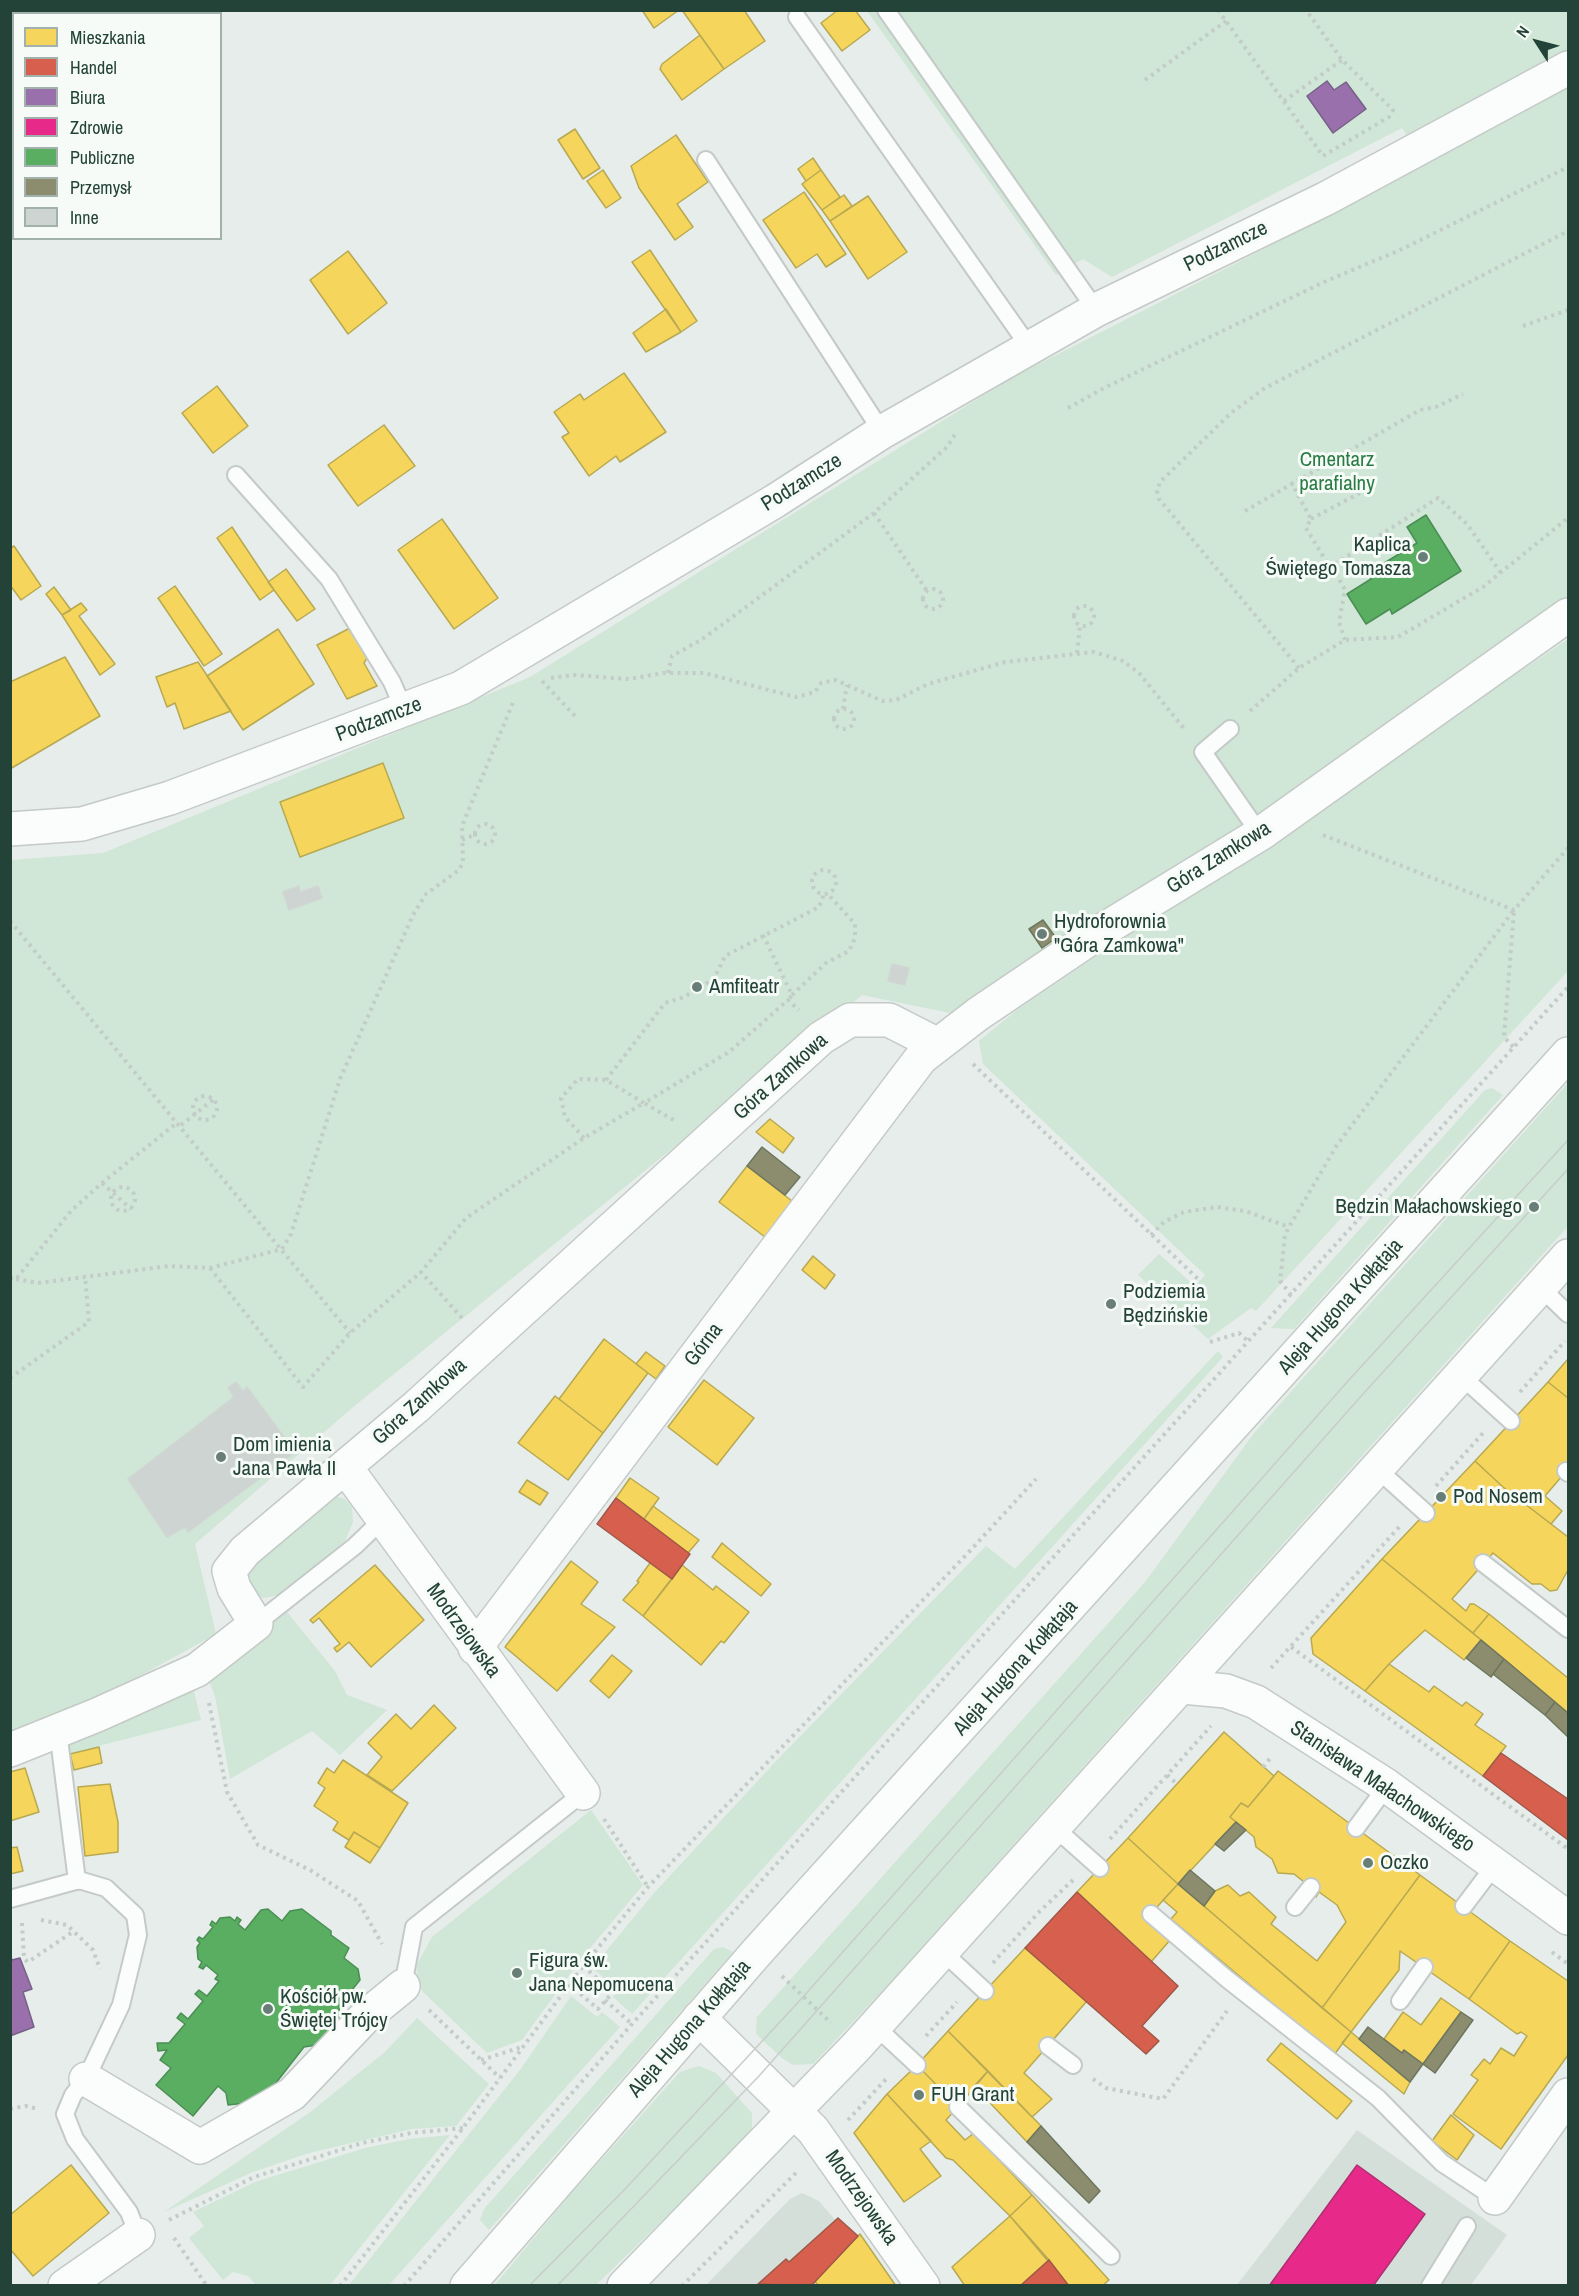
<!DOCTYPE html>
<meta charset="utf-8">
<style>
body{margin:0}
#map{position:relative;width:1579px;height:2296px;overflow:hidden;background:#e7edea;font-family:"Archivo Narrow",sans-serif}
canvas{display:block}
.frame{position:absolute;inset:0;border:12px solid #234338;pointer-events:none}
.legend{position:absolute;left:12px;top:12px;width:210px;height:228px;box-sizing:border-box;background:#f7fbf8;border:2px solid #a2b1ab;margin:0;padding:8px 10px;list-style:none;font-size:18px;color:#234338}
.legend li{display:flex;align-items:center;gap:12px;height:30px}
.legend b{width:30px;border:2px solid #a2b1ab}
.north{position:absolute;left:1507px;top:12px;width:60px;height:60px;-webkit-text-stroke:4px #f7fbf8;paint-order:stroke;rotate:306deg;font-size:16px;font-weight:700;line-height:24px;text-align:center;color:#234338}
.north::after{content:'';display:block;margin:auto;width:21px;height:27px;background:#234338;clip-path:polygon(50% 0,100% 100%,50% 72%,0 100%)}
</style>
<div id="map">
<canvas width="1579" height="2296"></canvas>
<div class="frame"></div>
<ul class="legend">
<li><b style="height:16px;background:#f6d55c"></b>Mieszkania</li>
<li><b style="height:16px;background:#d6604d"></b>Handel</li>
<li><b style="height:16px;background:#9970ab"></b>Biura</li>
<li><b style="height:16px;background:#e7298a"></b>Zdrowie</li>
<li><b style="height:16px;background:#5aae61"></b>Publiczne</li>
<li><b style="height:16px;background:#8c8c6e"></b>Przemysł</li>
<li><b style="height:16px;background:#ced4d1"></b>Inne</li>
</ul>
<div class="north">N</div>
</div>
<script>
const ctx = document.querySelector('canvas').getContext('2d');
ctx.lineJoin = 'round';
function fill(path, color) { ctx.fillStyle = color; ctx.fill(path, 'evenodd'); }
const toPath = rows => new Path2D(rows.map(r => 'M' + r).join(''));
function strokePath(path, color, width, dash) { ctx.strokeStyle = color; ctx.lineWidth = width; ctx.lineCap = dash ? 'butt' : 'round'; ctx.setLineDash(dash || []); ctx.stroke(path); }
function label(font, color, halo, rows, align = 'center') {
  ctx.font = font + ' "Archivo Narrow",sans-serif'; ctx.lineWidth = 6; ctx.setLineDash([]); ctx.textBaseline = 'middle'; ctx.strokeStyle = halo; ctx.fillStyle = color; for (const [text, x, y, turn = 0] of rows) {
    ctx.save(); ctx.translate(x, y); ctx.rotate((+turn || 0) * Math.PI / 180); ctx.textAlign = isNaN(turn) ? turn : align; if (halo) ctx.strokeText(text, 0, 0); ctx.fillText(text, 0, 0); ctx.restore();
  }
}
fill(toPath([
 [1357,2130,1507,2235,1471,2285,1236,2286],
 [802,2193,819,2201,854,2242,809,2285,705,2286,790,2199]
]), '#d5dfda');
fill(toPath([
 [867,11,1568,11,1568,52,1409,139,1402,128,1112,277,1083,259,1056,275],
 [1568,86,1568,606,1282,804,950,1013,862,995,352,1408,195,1544,216,1634,11,1747,11,860,103,853,530,677,1013,377,1264,249],
 [1568,639,1568,971,1256,1311,1251,1308,1208,1339,1138,1275,1159,1254,1195,1286,1205,1275,983,1064,979,1041,1018,1009],
 [1568,1083,1568,1226,885,1988,813,2064,793,2065,782,2058,756,2034,757,2017,1145,1582,1255,1432],
 [1492,1088,1503,1095,1294,1329,1271,1328,1485,1090],
 [1218,1351,1223,1357,632,2014,613,1997,619,1990,592,1968,654,1893,779,1758,986,1546,1015,1569],
 [334,1496,345,1499,352,1507,353,1522,345,1541,279,1595,263,1598,252,1591,245,1584,247,1563],
 [287,1612,335,1671,347,1695,387,1710,340,1755,312,1731,230,1779,215,1696,207,1676],
 [192,1683,201,1720,98,1746,98,1751,68,1758,69,1737],
 [591,1810,643,1885,581,1959,522,2040,487,2053,423,1992,417,1981,417,1964,432,1937],
 [723,1947,733,1952,489,2230,480,2220,484,2209,714,1949],
 [571,1996,597,2017,602,2012,620,2027,389,2285,349,2285,520,2070],
 [417,2018,489,2084,456,2126,412,2129,309,2153,253,2172,164,2212,309,2113,385,2052],
 [699,2066,716,2073,752,2113,752,2129,746,2139,596,2285,494,2286,568,2197,680,2072],
 [450,2135,330,2285,256,2285,248,2276,233,2272,223,2280,189,2238,204,2226,193,2212,255,2182,365,2148,409,2139]
]), '#d0e6d6');
const homes = toPath([
 [642,10,679,10,654,28,642,10],
 [682,10,744,10,765,41,724,69,682,10],
 [838,10,855,10,870,30,842,51,821,23,838,10],
 [700,35,724,69,682,100,660,69,662,64,700,35],
 [575,129,600,168,583,179,558,140,575,129],
 [676,135,708,182,677,204,693,227,675,240,639,188,631,166,676,135],
 [813,158,821,170,806,181,798,169,813,158],
 [603,170,621,198,606,208,587,181,603,170],
 [821,170,840,197,822,210,802,184,821,170],
 [804,192,846,254,826,267,817,254,796,268,763,220,804,192],
 [844,195,852,206,830,221,822,210,844,195],
 [868,196,907,252,868,279,830,221,868,196],
 [650,250,697,321,681,332,632,262,650,250],
 [348,251,387,303,348,334,310,280,348,251],
 [666,309,681,332,646,352,633,333,666,309],
 [624,373,666,432,620,462,616,456,589,476,562,437,569,433,554,412,580,394,584,400,624,373],
 [217,386,248,426,213,453,182,413,217,386],
 [384,425,415,466,358,506,328,465,384,425],
 [442,519,498,598,454,629,398,550,442,519],
 [232,527,274,590,260,600,217,538,232,527],
 [14,546,41,586,21,600,10,585,10,548,14,546],
 [286,569,315,609,297,621,268,582,286,569],
 [175,586,222,654,204,666,158,598,175,586],
 [54,587,71,610,62,615,46,594,54,587],
 [81,603,87,610,79,616,115,664,100,675,62,615,81,603],
 [350,628,367,658,364,663,377,686,347,699,317,645,350,628],
 [278,629,314,684,243,730,207,676,278,629],
 [65,657,100,716,10,769,10,682,65,657],
 [198,662,231,711,184,729,175,703,167,707,156,677,198,662],
 [383,763,404,818,300,857,280,802,383,763],
 [770,1119,794,1138,783,1153,756,1132,770,1119],
 [747,1166,792,1201,765,1237,719,1202,747,1166],
 [813,1256,835,1275,825,1289,802,1270,813,1256],
 [604,1339,648,1373,603,1433,559,1399,604,1339],
 [646,1352,665,1366,656,1379,636,1364,646,1352],
 [1568,1359,1568,1398,1548,1382,1568,1359],
 [704,1380,754,1418,717,1465,668,1427,704,1380],
 [1548,1382,1568,1398,1568,1469,1545,1496,1562,1511,1551,1524,1503,1487,1475,1461,1548,1382],
 [555,1396,603,1433,568,1480,518,1443,555,1396],
 [1475,1461,1503,1487,1568,1537,1568,1570,1557,1590,1550,1591,1541,1584,1532,1584,1493,1553,1452,1599,1466,1611,1470,1604,1474,1604,1489,1614,1473,1633,1382,1559,1475,1461],
 [630,1478,659,1498,644,1519,616,1498,630,1478],
 [527,1480,548,1493,540,1505,519,1492,527,1480],
 [653,1506,699,1540,688,1553,644,1519,653,1506],
 [722,1543,771,1584,761,1596,712,1557,722,1543],
 [1382,1559,1481,1640,1464,1660,1425,1630,1389,1664,1365,1691,1313,1654,1311,1638,1382,1559],
 [571,1561,598,1582,581,1604,615,1627,557,1691,505,1647,571,1561],
 [650,1563,672,1579,643,1616,623,1600,639,1582,637,1581,650,1563],
 [375,1565,424,1620,371,1667,349,1642,337,1652,334,1648,340,1644,319,1618,313,1623,310,1620,375,1565],
 [682,1565,713,1590,716,1586,749,1612,724,1643,721,1641,701,1665,643,1616,682,1565],
 [1489,1614,1568,1678,1568,1713,1473,1633,1489,1614],
 [612,1655,632,1671,609,1698,590,1681,612,1655],
 [1389,1664,1429,1692,1434,1686,1462,1706,1466,1702,1483,1714,1475,1725,1506,1746,1483,1776,1365,1691,1389,1664],
 [434,1705,456,1728,392,1791,367,1775,382,1757,368,1743,396,1714,411,1729,434,1705],
 [1224,1732,1274,1776,1248,1807,1241,1803,1230,1817,1236,1822,1178,1884,1128,1838,1224,1732],
 [99,1747,102,1763,74,1770,70,1754,99,1747],
 [343,1760,408,1803,380,1848,354,1832,349,1840,344,1837,333,1830,338,1822,314,1806,325,1788,318,1783,327,1768,334,1773,343,1760],
 [25,1768,39,1812,10,1821,10,1772,25,1768],
 [1278,1771,1420,1875,1322,2008,1204,1906,1215,1891,1228,1885,1240,1896,1249,1892,1276,1917,1271,1924,1317,1961,1346,1922,1337,1905,1319,1892,1316,1897,1310,1893,1313,1889,1294,1874,1278,1873,1272,1859,1256,1847,1254,1837,1230,1817,1241,1803,1248,1807,1278,1771],
 [110,1784,118,1822,118,1852,85,1856,78,1787,110,1784],
 [354,1832,380,1848,370,1863,345,1847,354,1832],
 [1128,1838,1178,1884,1147,1918,1171,1939,1151,1962,1077,1892,1128,1838],
 [17,1847,23,1871,10,1874,10,1848,17,1847],
 [1420,1875,1510,1941,1469,1999,1400,1951,1399,1970,1351,2032,1322,2008,1420,1875],
 [1178,1884,1351,2032,1334,2055,1171,1919,1177,1912,1163,1900,1178,1884],
 [1510,1941,1568,1981,1568,2055,1501,2149,1453,2114,1478,2080,1471,2075,1484,2059,1490,2064,1501,2048,1514,2056,1527,2036,1521,2032,1517,2034,1469,1999,1510,1941],
 [1025,1948,1087,2001,1024,2073,1052,2099,1032,2117,948,2031,1025,1948],
 [1441,1998,1461,2012,1423,2064,1404,2050,1402,2053,1384,2039,1403,2012,1421,2025,1441,1998],
 [948,2031,988,2071,958,2107,917,2065,948,2031],
 [1351,2032,1410,2082,1404,2094,1342,2043,1351,2032],
 [1281,2043,1352,2101,1337,2119,1267,2060,1281,2043],
 [917,2065,958,2107,946,2120,965,2140,974,2133,1032,2195,1010,2216,953,2160,946,2158,887,2094,917,2065],
 [988,2071,1041,2126,1027,2142,974,2086,988,2071],
 [887,2094,931,2141,920,2149,941,2176,904,2202,854,2133,887,2094],
 [1451,2115,1474,2135,1457,2160,1432,2141,1451,2115],
 [71,2165,109,2213,33,2276,10,2249,10,2215,71,2165],
 [1032,2195,1109,2280,1102,2286,1069,2286,1010,2216,1032,2195],
 [1010,2216,1049,2260,1020,2286,965,2286,952,2267,1010,2216],
 [860,2234,896,2286,818,2286,815,2281,860,2234]
]);
fill(homes, '#f6d55c');
strokePath(homes, '#b7a951', 1.5);
const shops = toPath([
 [616,1498,690,1554,672,1579,597,1524,616,1498],
 [1501,1753,1568,1799,1568,1840,1483,1776,1501,1753],
 [1077,1892,1178,1986,1142,2026,1159,2041,1146,2054,1025,1948,1077,1892],
 [838,2218,858,2236,811,2286,758,2284,786,2259,789,2262,838,2218],
 [1049,2260,1069,2286,1020,2286,1049,2260]
]);
fill(shops, '#d6604d');
strokePath(shops, '#a05747', 1.5);
const offices = toPath([
 [1327,81,1334,90,1346,82,1366,109,1333,133,1307,96,1327,81],
 [10,1954,12,1960,20,1958,32,1989,23,1992,34,2027,10,2036,10,1954]
]);
fill(offices, '#9970ab');
strokePath(offices, '#766288', 1.5);
const health = toPath([
 [1357,2165,1425,2214,1373,2286,1269,2286,1357,2165]
]);
fill(health, '#e7298a');
strokePath(health, '#ac3171', 1.5);
const public = toPath([
 [1426,515,1461,571,1392,614,1390,609,1366,624,1347,594,1371,579,1368,573,1417,543,1407,527,1426,515],
 [268,1909,282,1921,290,1911,302,1909,331,1931,331,1935,349,1948,344,1958,358,1969,360,1980,339,2006,340,2016,317,2045,304,2047,272,2088,246,2103,228,2105,226,2093,218,2086,193,2116,156,2085,171,2068,160,2060,167,2050,158,2051,157,2043,169,2043,185,2024,177,2018,181,2013,188,2019,203,2001,195,1994,199,1990,207,1996,219,1981,215,1979,218,1975,206,1965,203,1969,199,1967,202,1962,198,1959,197,1947,200,1943,197,1940,199,1937,203,1939,213,1927,210,1925,212,1921,216,1924,220,1918,230,1917,235,1921,237,1917,241,1920,238,1924,245,1930,261,1910,268,1909]
]);
fill(public, '#5aae61');
strokePath(public, '#4a8e55', 1.5);
const industry = toPath([
 [1043,920,1056,938,1042,948,1029,929,1043,920],
 [762,1147,800,1177,785,1195,747,1166,762,1147],
 [1481,1640,1504,1659,1491,1677,1466,1658,1481,1640],
 [1504,1659,1555,1702,1545,1715,1493,1674,1504,1659],
 [1555,1702,1568,1713,1568,1737,1545,1715,1555,1702],
 [1236,1822,1246,1830,1224,1851,1215,1844,1236,1822],
 [1190,1870,1215,1891,1204,1906,1178,1884,1190,1870],
 [1461,2012,1473,2020,1435,2073,1423,2064,1461,2012],
 [1368,2027,1402,2053,1404,2050,1423,2064,1410,2082,1359,2039,1368,2027],
 [1041,2126,1100,2191,1089,2203,1027,2142,1041,2126]
]);
fill(industry, '#8c8c6e');
strokePath(industry, '#6c765e', 1.5);
const building = toPath([
 [299,886,300,892,318,886,322,898,289,910,283,892,299,886],
 [892,964,909,968,905,985,888,981,892,964],
 [236,1382,243,1391,247,1387,295,1452,188,1532,185,1527,167,1537,128,1479,234,1397,228,1388,236,1382]
]);
fill(building, '#ced4d1');
strokePath(building, '#d0d6d3', 1.5);
const lane = toPath([
 [886,10,1096,310],
 [797,17,1030,348],
 [706,160,882,432],
 [236,475,329,579,392,682,404,710],
 [1230,729,1203,752,1260,834],
 [1540,1287,1568,1314],
 [1460,1375,1511,1421],
 [1376,1468,1426,1513],
 [1566,1471,1568,1473],
 [1483,1563,1568,1629],
 [256,1624,355,1546,383,1519],
 [58,1731,77,1881],
 [1055,1828,1100,1868],
 [1356,1828,1387,1786],
 [10,1899,79,1880,106,1888,135,1915,138,1935,121,2005,86,2079,73,2095,65,2114,75,2139,129,2212,138,2235],
 [1464,1906,1495,1865],
 [1295,1907,1311,1887],
 [1151,1914,1227,1979,1378,2098,1442,2163,1495,2198],
 [943,1952,985,1991],
 [403,1986,414,1927,583,1793],
 [1400,2001,1424,1967],
 [875,2026,917,2065],
 [1048,2046,1073,2065],
 [958,2107,1111,2256],
 [1430,2286,1467,2226]
]);
const street = toPath([
 [10,829,82,824,170,798,461,688,775,501,882,432,1096,310,1325,199,1568,68],
 [346,1468,583,1793],
 [475,1648,921,1058,978,1014,1098,933,1260,834,1568,615],
 [1182,1687,1226,1691,1256,1702,1387,1786,1568,1918],
 [10,1750,97,1715,197,1670,256,1624,234,1588,229,1571,245,1551,416,1407,821,1038,850,1020,889,1020,938,1045],
 [699,2018,813,2130,923,2286],
 [86,2079,200,2147,292,2094,365,2017,403,1986],
 [1495,2198,1568,2095],
 [65,2286,138,2235]
]);
const secondary = toPath([
 [467,2286,757,1952,1568,1054],
 [624,2286,856,2047,1568,1256]
]);
strokePath(lane, '#c4cac7', 20);
strokePath(street, '#c4cac7', 36);
strokePath(secondary, '#c3cbc7', 36);
strokePath(toPath([
 [1218,10,1323,156,1389,117,1393,110,1342,60,1306,10],
 [1145,80,1226,21],
 [1284,101,1342,60],
 [1523,326,1568,310],
 [1068,408,1106,387,1324,282,1398,251,1568,167],
 [1291,482,1311,519,1306,528,1326,561,1332,566],
 [1245,511,1420,410,1436,407,1463,394],
 [874,513,927,591],
 [1311,519,1373,486],
 '923 599a10 10 0 1 1 20 0a10 10 0 1 1-20 0Z',
 '1074 616a10 10 0 1 1 20 0a10 10 0 1 1-20 0Z',
 [1345,640,1339,622,1345,590,1332,566,1438,498,1467,524,1501,573],
 [1077,653,1080,626],
 [1299,668,1159,499,1157,491,1160,482,1231,413,1265,388,1568,231],
 [668,673,672,656,701,640,874,513,947,447,956,433],
 [551,678,573,675,629,679,663,673,704,673,796,697,815,692,821,683,836,680,882,701,896,700,928,684,1005,662,1094,652,1123,661,1139,673,1186,731],
 [542,681,576,717],
 [843,709,847,685],
 '834 719a10 10 0 1 1 20 0a10 10 0 1 1-20 0Z',
 [1250,711,1299,668,1345,640,1398,637,1483,587,1568,518],
 '475 834a10 10 0 1 1 20 0a10 10 0 1 1-20 0Z',
 [1323,835,1514,910,1568,848],
 [462,840,476,834],
 '812 882a12 12 0 1 1 24 0a12 12 0 1 1-24 0Z',
 [10,921,350,1333],
 [763,935,792,995,788,1000],
 [792,995,826,963,849,951,855,938,855,924,827,893],
 [973,1064,1198,1279],
 [606,1080,665,1003,684,997,714,979,725,956,819,907,824,894],
 '193 1108a12 12 0 1 1 24 0a12 12 0 1 1-24 0Z',
 [181,1125,214,1099],
 [584,1138,565,1117,561,1098,578,1079,606,1080,644,1103,729,1052,788,1000,799,1010],
 [102,1183,131,1209],
 '111 1199a12 12 0 1 1 24 0a12 12 0 1 1-24 0Z',
 [1151,1235,1164,1222,1184,1212,1217,1207,1245,1211,1289,1227],
 [210,1268,303,1387,350,1333,421,1272],
 [10,1278,16,1279,71,1211,102,1183,178,1122],
 [16,1279,38,1283,169,1266,210,1268,282,1249,291,1234,340,1079,413,915,426,894,459,870,463,862,462,826,514,700],
 [1291,1295,1280,1281,1285,1235,1289,1227,1337,1145,1514,910,1504,1037,1514,1048],
 [462,1318,421,1272,466,1218,584,1138,644,1103,677,1122],
 [1210,1342,1239,1333,1248,1341],
 [10,1378,89,1322,85,1276],
 [1520,1392,1565,1341],
 [1436,1486,1483,1433],
 [1291,1647,1568,1849],
 [1271,1668,1401,1525],
 [209,1703,227,1792,258,1845,310,1870,358,1901,382,1944],
 [1263,1767,1272,1756],
 [1167,1775,1177,1784],
 [604,1819,648,1887],
 [1110,1839,1211,1726],
 [41,1920,67,1925,93,1950,100,1969],
 [22,1923,24,1959,28,1962,74,1931],
 [1552,1952,1568,1964],
 [993,1963,1040,1911,1073,1880],
 [782,1976,831,2023],
 [569,1984,598,2009,613,1992,583,1966],
 [605,2000,632,2024],
 [429,2010,500,2078],
 [926,2036,957,2002],
 [481,2060,522,2047],
 [1093,2079,1106,2088,1163,2099,1227,2011],
 [10,2109,26,2106,38,2109],
 [848,2120,888,2077],
 [169,2220,254,2177,362,2143,411,2133,463,2128],
 [174,2238,207,2286],
 [340,2286,463,2128,583,1966,648,1887,967,1554,1036,1479],
 [404,2286,632,2024,1568,987],
 [682,2286,799,2170]
]), '#c2ccc8', 4, [3, 4.5]);
strokePath(lane, '#fbfcfc', 16);
strokePath(street, '#fbfcfc', 33);
strokePath(secondary, '#fbfcfc', 33);
strokePath(toPath([
 [529,2286,626,2188,803,1997,1348,1381,1568,1140],
 [557,2286,759,2076,1363,1394,1568,1169]
]), '#c8cdcb', 1.5);
for (const [x, y, r, color] of [
 [1423,557,6,"#687e76"],
 [1042,934,6,"#687e76"],
 [697,987,6,"#687e76"],
 [1534,1207,6,"#687e76"],
 [1111,1304,6,"#687e76"],
 [221,1457,6,"#687e76"],
 [1441,1497,6,"#687e76"],
 [1368,1863,6,"#687e76"],
 [517,1973,6,"#687e76"],
 [268,2009,6,"#687e76"],
 [919,2095,6,"#687e76"]
]) { const dot = new Path2D(); dot.arc(x, y, r, 0, 2 * Math.PI); ctx.fillStyle = color; ctx.fill(dot); strokePath(dot, '#f7fbf8', 2); }
label('21px', '#234338', '#f7fbf8', [
 ["Podzamcze",1226,247,-26],
 ["Podzamcze",802,483,-32],
 ["Podzamcze",379,720,-21],
 ["Góra Zamkowa",1219,858,-32],
 ["Góra Zamkowa",781,1077,-42],
 ["Aleja Hugona Kołłątaja",1341,1307,-48],
 ["Górna",704,1345,-53],
 ["Góra Zamkowa",420,1402,-42],
 ["Modrzejowska",463,1631,54],
 ["Aleja Hugona Kołłątaja",1016,1668,-48],
 ["Stanisława Małachowskiego",1382,1787,34],
 ["Aleja Hugona Kołłątaja",690,2029,-49],
 ["Modrzejowska",861,2198,55]
]);
label('21px', '#2a7c45', '#f7fbf8', [
 ["Cmentarz",1337,460],
 ["parafialny",1337,484]
]);
label('21px', '#234338', '#f7fbf8', [
 ["Kaplica",1411,545,"right"],
 ["Świętego Tomasza",1411,569,"right"],
 ["Hydroforownia",1054,922],
 ["\"Góra Zamkowa\"",1054,946],
 ["Amfiteatr",709,987],
 ["Będzin Małachowskiego",1522,1207,"right"],
 ["Podziemia",1123,1292],
 ["Będzińskie",1123,1316],
 ["Dom imienia",233,1445],
 ["Jana Pawła II",233,1469],
 ["Pod Nosem",1453,1497],
 ["Oczko",1380,1863],
 ["Figura św.",529,1961],
 ["Jana Nepomucena",529,1985],
 ["Kościół pw.",280,1997],
 ["Świętej Trójcy",280,2021],
 ["FUH Grant",931,2095]
], 'left');
</script>
